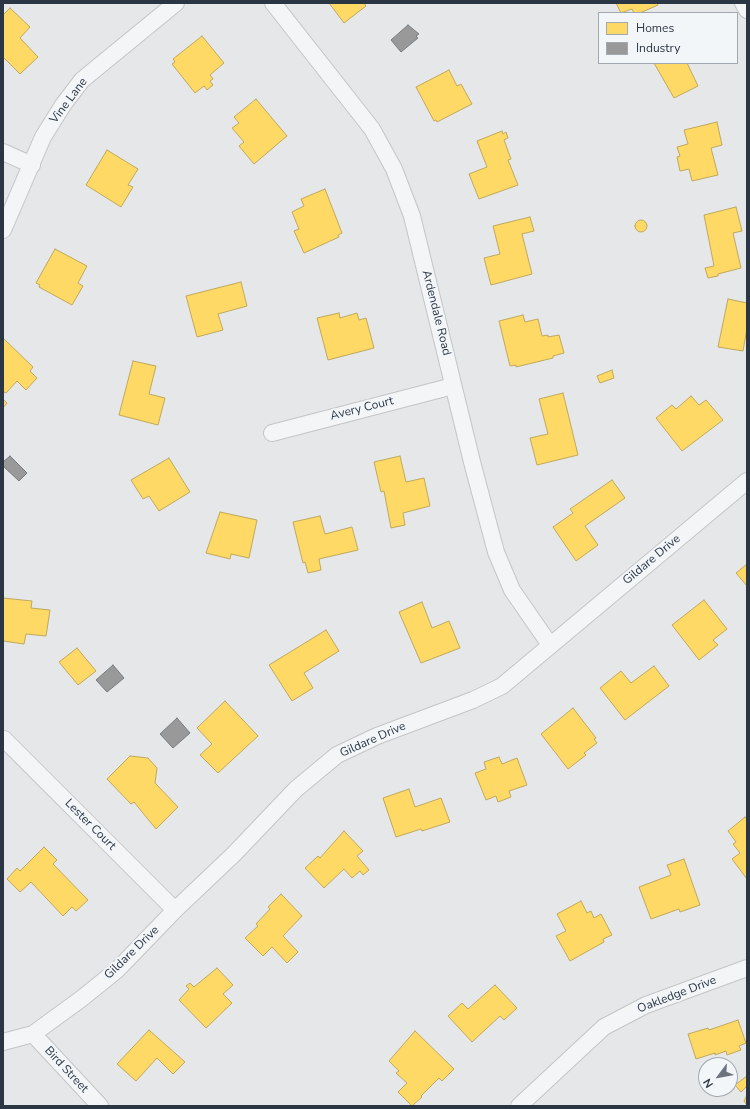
<!DOCTYPE html>
<style>
body{margin:0}
#map{position:relative;width:750px;height:1109px;overflow:hidden;background:#e5e7e9;font-family:"Nunito Sans",sans-serif}
canvas{display:block}
.frame{position:absolute;inset:0;border:4px solid #2b3644;pointer-events:none}
.legend{position:absolute;left:598px;top:12px;width:140px;height:52px;box-sizing:border-box;background:#f3f6f9;border:1px solid #a3a9b1;margin:0;padding:5px 7px;list-style:none;font-size:12px;color:#2b3644}
.legend li{display:flex;align-items:center;gap:8px;height:20px}
.legend b{width:20px;border:1px solid #a3a9b1}
.north{position:absolute;left:698px;top:1057px;width:40px;height:40px;box-sizing:border-box;background:#f3f6f9;border:1px solid #a3a9b1;border-radius:50%;rotate:238deg;font-size:11px;font-weight:700;line-height:16px;text-align:center;color:#2b3644}
.north::after{content:'';display:block;margin:auto;width:14px;height:18px;background:#6c747e;clip-path:polygon(50% 0,100% 100%,50% 72%,0 100%)}
</style>
<div id="map">
<canvas width="750" height="1109"></canvas>
<div class="frame"></div>
<ul class="legend">
<li><b style="height:11px;background:#ffd966"></b>Homes</li>
<li><b style="height:11px;background:#999"></b>Industry</li>
</ul>
<div class="north">N</div>
</div>
<script>
const ctx = document.querySelector('canvas').getContext('2d');
ctx.lineJoin = 'round';
function fill(path, color) { ctx.fillStyle = color; ctx.fill(path, 'evenodd'); }
const toPath = rows => new Path2D(rows.map(r => 'M' + r).join(''));
function strokePath(path, color, width, dash) { ctx.strokeStyle = color; ctx.lineWidth = width; ctx.lineCap = dash ? 'butt' : 'round'; ctx.setLineDash(dash || []); ctx.stroke(path); }
function label(font, color, halo, rows, align = 'center') {
  ctx.font = font + ' "Nunito Sans",sans-serif'; ctx.lineWidth = 4; ctx.setLineDash([]); ctx.textBaseline = 'middle'; ctx.strokeStyle = halo; ctx.fillStyle = color; for (const [text, x, y, turn = 0] of rows) {
    ctx.save(); ctx.translate(x, y); ctx.rotate((+turn || 0) * Math.PI / 180); ctx.textAlign = isNaN(turn) ? turn : align; if (halo) ctx.strokeText(text, 0, 0); ctx.fillText(text, 0, 0); ctx.restore();
  }
}
const homes = toPath([
 [329,3,364,3,366,6,344,23,329,3],
 [616,3,657,3,658,5,640,13,634,13,632,9,621,13,616,3],
 [10,8,30,27,20,38,38,57,20,74,3,57,3,15,10,8],
 [202,36,224,63,210,75,213,79,210,81,213,85,207,90,204,86,195,93,172,64,175,62,173,59,202,36],
 [654,63,687,63,698,86,674,98,654,63],
 [449,70,457,86,461,84,472,104,437,122,436,120,434,121,416,87,449,70],
 [256,99,287,136,254,164,239,146,244,142,232,128,239,123,234,117,256,99],
 [717,122,722,145,711,148,718,175,692,181,689,169,680,171,677,157,680,156,677,147,688,144,684,130,717,122],
 [502,131,503,134,506,132,508,138,504,140,511,159,508,160,518,185,479,199,469,174,487,167,477,141,502,131],
 [107,150,138,169,128,185,133,187,121,207,86,185,107,150],
 [325,189,342,233,338,235,339,237,304,253,294,231,299,229,292,212,304,206,301,199,325,189],
 [736,207,742,231,733,233,741,268,718,274,718,276,708,278,705,268,714,266,704,215,736,207],
 [530,217,534,231,522,234,532,274,491,285,484,258,500,254,493,226,530,217],
 '635 226a6 6 0 1 1 12 0a6 6 0 1 1-12 0Z',
 [55,249,87,266,78,283,83,286,72,305,39,287,40,285,36,283,55,249],
 [241,282,247,306,218,314,223,330,197,337,186,296,241,282],
 [728,299,747,303,747,328,743,351,718,347,728,299],
 [339,313,340,318,357,313,359,320,366,318,374,348,328,360,317,318,339,313],
 [523,315,525,322,538,319,542,336,548,335,548,337,559,335,564,353,553,356,553,358,516,367,516,365,510,366,499,321,523,315],
 [3,338,33,367,30,371,37,378,26,390,17,381,6,393,4,392,3,393,3,338],
 [133,361,156,366,149,394,165,398,158,425,119,415,133,361],
 [612,370,614,378,600,383,597,376,612,370],
 [563,393,578,455,537,465,530,438,548,434,539,399,563,393],
 [691,396,699,405,706,400,723,420,682,451,656,418,672,405,676,409,691,396],
 [3,399,7,403,3,408,3,399],
 [400,456,406,482,424,478,430,506,403,513,405,525,391,528,384,491,381,492,374,462,400,456],
 [169,458,190,492,159,511,149,496,143,499,131,480,169,458],
 [612,480,625,498,585,526,598,545,576,561,553,527,573,513,570,509,612,480],
 [220,512,257,520,249,558,231,554,230,559,206,553,220,512],
 [320,516,325,534,352,527,358,550,319,559,321,570,308,573,305,562,303,563,293,522,320,516],
 [747,564,747,586,736,573,747,564],
 [3,598,32,601,31,608,50,610,46,636,26,634,24,644,3,641,3,598],
 [704,600,727,629,713,640,718,645,699,660,672,625,704,600],
 [422,602,432,628,449,621,460,648,421,663,399,612,422,602],
 [326,630,339,651,304,673,313,688,292,701,269,665,326,630],
 [77,648,96,671,78,685,59,662,77,648],
 [654,666,669,686,625,720,600,688,621,671,631,683,654,666],
 [225,701,258,736,218,773,200,755,212,744,197,728,225,701],
 [573,708,596,738,594,739,597,743,584,753,586,755,568,769,541,734,573,708],
 [130,756,148,758,157,768,155,783,178,807,156,829,134,802,131,804,107,779,130,756],
 [499,757,502,764,517,758,527,785,509,791,511,797,498,802,496,796,486,800,475,773,486,769,484,762,499,757],
 [409,789,415,807,441,798,450,822,422,831,421,829,396,837,383,798,409,789],
 [745,817,747,820,747,879,732,859,740,853,733,844,736,842,728,831,745,817],
 [344,831,363,851,357,856,369,870,363,875,360,871,352,878,344,869,324,888,305,868,318,856,320,858,344,831],
 [44,847,57,860,53,864,88,900,76,911,72,907,63,916,31,882,20,892,7,879,17,868,20,871,44,847],
 [684,859,700,905,680,912,679,909,651,919,639,887,671,875,667,865,684,859],
 [281,894,302,916,283,936,298,952,287,963,272,947,263,956,245,938,258,926,256,924,270,909,268,907,281,894],
 [581,901,587,913,591,911,594,918,601,914,612,935,603,939,604,942,570,961,556,936,566,931,557,914,581,901],
 [217,968,233,985,223,994,232,1003,206,1028,179,1000,189,989,186,986,190,983,194,987,217,968],
 [495,985,517,1008,504,1020,500,1016,472,1042,448,1016,462,1003,468,1009,495,985],
 [738,1020,746,1043,739,1046,741,1050,727,1055,726,1051,715,1055,715,1053,696,1059,688,1034,708,1028,709,1030,738,1020],
 [149,1030,185,1062,173,1074,157,1058,136,1081,117,1064,149,1030],
 [415,1031,454,1069,442,1081,439,1078,421,1096,422,1097,412,1106,398,1092,407,1083,396,1073,399,1071,389,1061,415,1031],
 [747,1076,747,1086,741,1092,735,1085,747,1076],
 [747,1095,747,1105,744,1101,747,1095]
]);
fill(homes, '#ffd966');
strokePath(homes, '#bfa85c', 1);
const industry = toPath([
 [408,25,419,34,416,36,418,38,401,52,391,40,408,25],
 [10,456,27,473,19,481,3,466,3,462,10,456],
 [113,665,124,678,107,692,96,680,113,665],
 [177,718,190,733,173,748,160,734,177,718]
]);
fill(industry, '#999');
strokePath(industry, '#787b80', 1);
const street = toPath([
 [273,3,372,129,394,169,412,216,472,462,496,552,512,590,550,645],
 [743,3,747,10],
 [3,152,32,165],
 [3,230,43,137,63,105,82,80,176,3],
 [272,433,453,386],
 [4,739,175,910],
 [33,1034,100,1106],
 [3,1042,33,1034,81,999,117,970,175,910,234,854,296,789,337,755,377,736,473,700,502,686,747,481],
 [519,1106,604,1027,646,1005,747,968]
]);
strokePath(street, '#c3c5c7', 18);
strokePath(street, '#f4f5f7', 16);
label('12px', '#2b3644', '#f3f6f9', [
 ["Vine Lane",69,101,-53],
 ["Ardendale Road",436,313,76],
 ["Avery Court",362,409,-14],
 ["Gildare Drive",652,560,-40],
 ["Gildare Drive",373,740,-24],
 ["Lester Court",90,825,45],
 ["Gildare Drive",132,953,-44],
 ["Oakledge Drive",677,995,-21],
 ["Bird Street",66,1070,47]
]);
</script>
